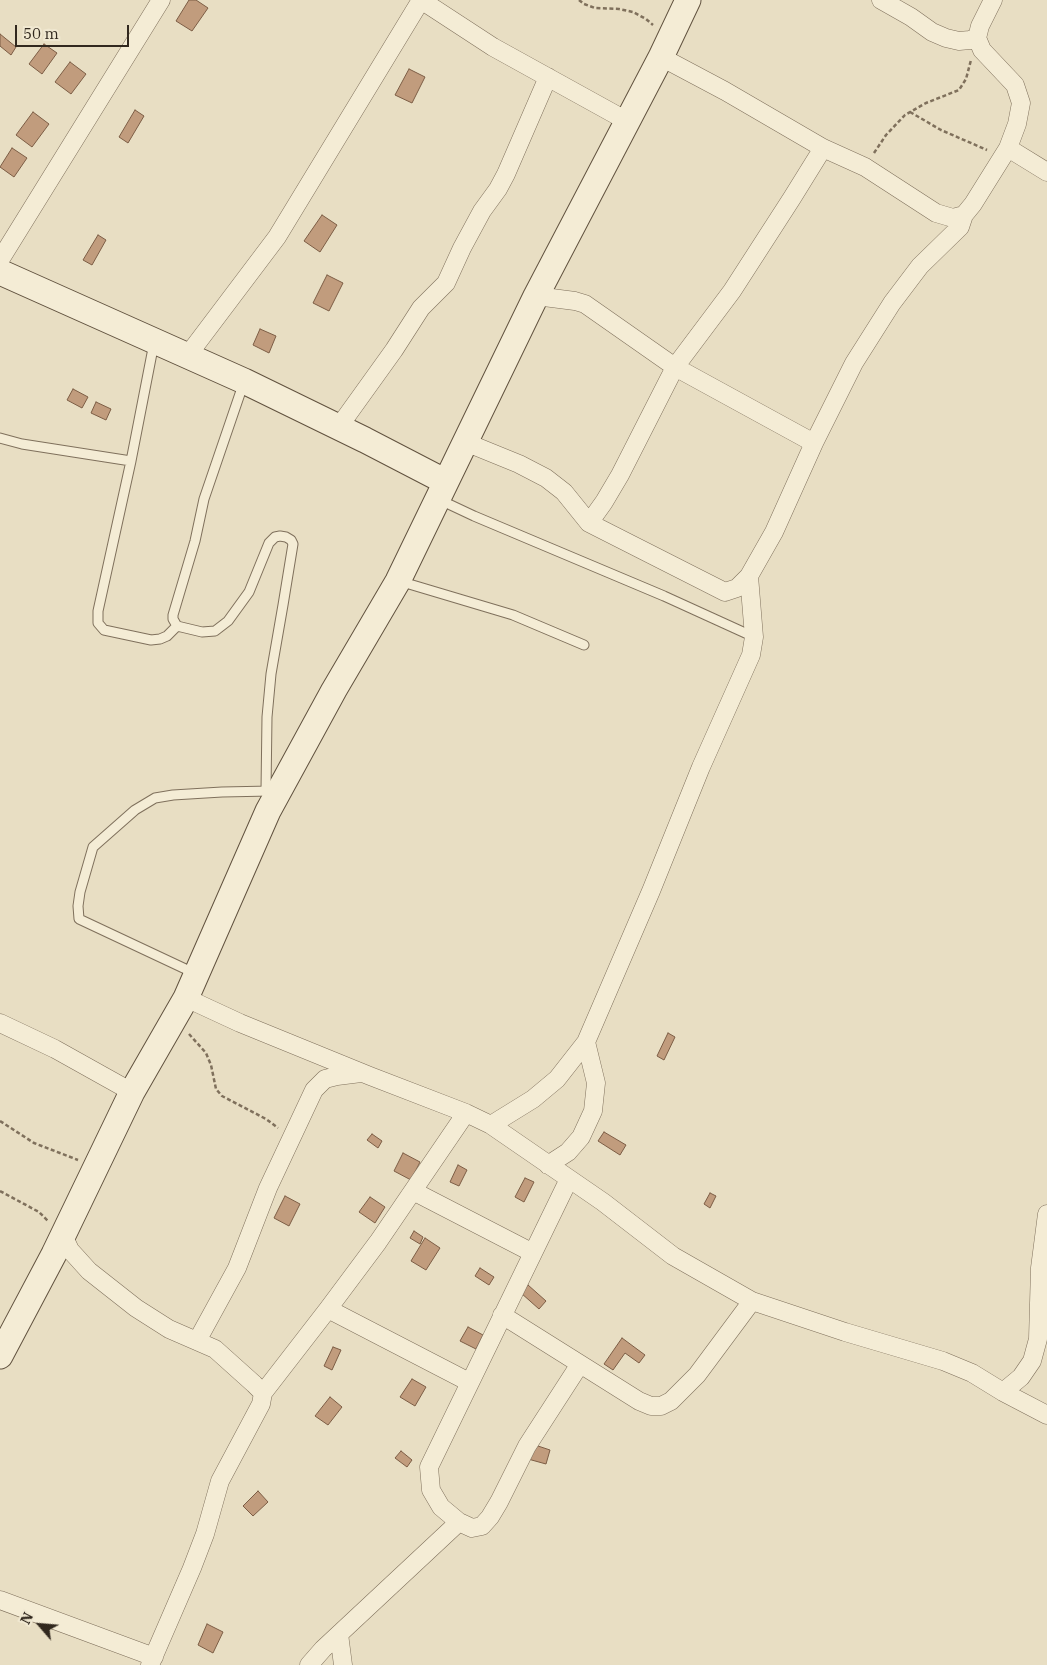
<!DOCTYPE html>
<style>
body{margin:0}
#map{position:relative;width:1047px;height:1665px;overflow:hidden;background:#e8dec3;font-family:"IBM Plex Serif",serif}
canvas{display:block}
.north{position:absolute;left:15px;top:1600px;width:50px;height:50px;-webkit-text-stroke:4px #f0e8d1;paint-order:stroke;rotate:297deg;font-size:14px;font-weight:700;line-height:20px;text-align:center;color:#31281e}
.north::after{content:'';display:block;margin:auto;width:18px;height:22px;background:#31281e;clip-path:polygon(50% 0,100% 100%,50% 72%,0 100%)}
.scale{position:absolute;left:15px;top:25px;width:114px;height:22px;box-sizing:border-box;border:2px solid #31281e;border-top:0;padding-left:6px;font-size:15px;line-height:18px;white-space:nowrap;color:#31281e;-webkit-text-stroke:4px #f0e8d1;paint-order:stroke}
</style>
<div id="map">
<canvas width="1047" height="1665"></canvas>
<div class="north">N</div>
<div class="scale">50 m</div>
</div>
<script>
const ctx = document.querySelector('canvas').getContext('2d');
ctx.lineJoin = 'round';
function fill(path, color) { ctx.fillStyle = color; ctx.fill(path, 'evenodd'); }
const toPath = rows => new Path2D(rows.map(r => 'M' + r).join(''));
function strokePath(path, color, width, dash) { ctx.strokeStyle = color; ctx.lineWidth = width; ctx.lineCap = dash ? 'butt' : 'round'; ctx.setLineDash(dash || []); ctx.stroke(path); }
const building = toPath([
 [189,0,196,0,208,8,192,31,176,21,189,0],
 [0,34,16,47,11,55,0,46,0,34],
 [44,44,57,53,42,74,29,64,44,44],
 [70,62,86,74,71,94,55,82,70,62],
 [409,69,425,77,412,103,395,95,409,69],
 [135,110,144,116,128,143,119,137,135,110],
 [33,112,49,124,32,147,16,135,33,112],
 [12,148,27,158,14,177,0,167,12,148],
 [322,215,337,225,320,252,304,241,322,215],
 [98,235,106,240,92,265,83,260,98,235],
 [327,275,343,283,329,311,313,303,327,275],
 [260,329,276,336,269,353,253,345,260,329],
 [73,389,88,397,82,408,67,400,73,389],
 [96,402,111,409,106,420,91,413,96,402],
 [668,1033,675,1037,664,1060,657,1056,668,1033],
 [604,1132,626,1145,620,1155,598,1141,604,1132],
 [372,1134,382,1141,378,1148,367,1140,372,1134],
 [403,1153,420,1162,411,1180,394,1171,403,1153],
 [458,1165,467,1170,459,1186,450,1182,458,1165],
 [525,1178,534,1182,524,1202,515,1197,525,1178],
 [710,1193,716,1196,710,1208,704,1204,710,1193],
 [285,1196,300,1204,289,1226,274,1218,285,1196],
 [370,1197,385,1207,375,1223,359,1212,370,1197],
 [414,1231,423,1237,420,1244,410,1238,414,1231],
 [425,1238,440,1248,426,1270,411,1261,425,1238],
 [480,1268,494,1277,489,1285,475,1276,480,1268],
 [528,1285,546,1301,539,1309,521,1293,528,1285],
 [468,1327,483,1335,476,1349,460,1341,468,1327],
 [622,1338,645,1355,639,1363,625,1353,613,1370,604,1364,622,1338],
 [333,1347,341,1350,332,1370,324,1366,333,1347],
 [412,1379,426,1387,415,1406,400,1397,412,1379],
 [330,1397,342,1407,328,1425,315,1416,330,1397],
 [532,1444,550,1450,546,1464,528,1459,532,1444],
 [401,1451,412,1460,407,1467,395,1458,401,1451],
 [258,1491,268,1502,253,1516,243,1506,258,1491],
 [207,1624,223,1632,213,1653,198,1645,207,1624]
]);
fill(building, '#c19c7d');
strokePath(building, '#7c5d45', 1);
const lane = toPath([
 [154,343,131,461,98,611,98,623,104,630,151,640,160,639,167,636,177,626],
 [244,382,204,499,195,541,173,615,173,619,177,626,202,632,215,631,228,621,249,592,269,543,275,537,280,536,286,537,291,540,293,544,283,605,271,674,267,717,266,790],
 [0,438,22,444,131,461],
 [440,500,474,516,664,596,754,637],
 [399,581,513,615,584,645],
 [194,973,79,919,78,906,80,892,93,847,135,810,155,798,173,795,222,792,271,791]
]);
const street = toPath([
 [421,0,493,47,627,121],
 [881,0,911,17,932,32,946,38,959,41,970,40,977,38],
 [661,57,725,91,823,148,865,167,936,213,953,218,964,215,973,204,1008,148,1017,124,1021,103,1015,85,982,50,977,38,980,26,993,0],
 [1008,148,1047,172],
 [0,260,161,0],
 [536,296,575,301,585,304,675,367,814,443],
 [188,355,277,237,421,0],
 [338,428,394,350,421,308,446,283,462,248,482,211,498,189,506,174,548,77],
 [465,442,519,464,546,478,564,492,589,523,725,592,737,588,749,576,774,532,814,443,854,363,892,303,920,266,960,227,964,215],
 [589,523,604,502,620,475,675,367,732,291,792,198,823,148],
 [186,998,240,1023,370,1076,466,1113,491,1125,603,1202,673,1256,752,1301,845,1332,943,1361,972,1373,1003,1392,1047,1415],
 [0,1023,55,1049,132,1092],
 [491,1125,533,1099,557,1079,586,1042,651,891,701,767,751,655,754,637,749,576],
 [548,1165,568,1152,581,1137,593,1111,596,1083,586,1042],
 [569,1179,429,1467,431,1490,441,1507,459,1522,472,1528,482,1526,490,1517,499,1502,527,1446,580,1364],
 [413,1191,533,1253],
 [63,1235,70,1250,89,1271,136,1308,169,1329,215,1349,254,1384,263,1393,261,1404,220,1481,205,1534,192,1568,150,1665],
 [328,1309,469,1382],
 [502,1315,639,1401,651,1406,661,1406,671,1401,697,1375,752,1301],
 [197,1341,237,1268,268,1188,314,1090,325,1079,337,1076,361,1073],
 [1003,1392,1021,1377,1032,1361,1038,1339,1040,1268,1047,1214],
 [263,1393,328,1309,378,1242,466,1113],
 [0,1600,154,1657],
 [339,1634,343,1665],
 [309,1665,323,1649,459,1522]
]);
const secondary = toPath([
 [0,272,244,381,365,440,446,482],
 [0,1356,54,1254,132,1092,186,998,268,811,334,690,398,581,536,296,661,57,688,0]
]);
strokePath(lane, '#7f705c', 11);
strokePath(street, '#7f705c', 19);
strokePath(secondary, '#61523f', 27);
strokePath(toPath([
 [579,0,584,4,595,8,619,9,633,12,646,19,653,25],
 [910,112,941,130,987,150],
 [874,153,886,135,905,115,926,103,959,90,966,79,971,60],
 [189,1034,206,1053,211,1065,216,1089,222,1096,266,1119,278,1128],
 [0,1121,34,1143,78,1160],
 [0,1191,39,1212,49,1222]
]), '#7f705c', 2.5, [4, 2.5]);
strokePath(lane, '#f4ecd5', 9);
strokePath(street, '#f4ecd5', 18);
strokePath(secondary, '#f4ecd5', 25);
</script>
